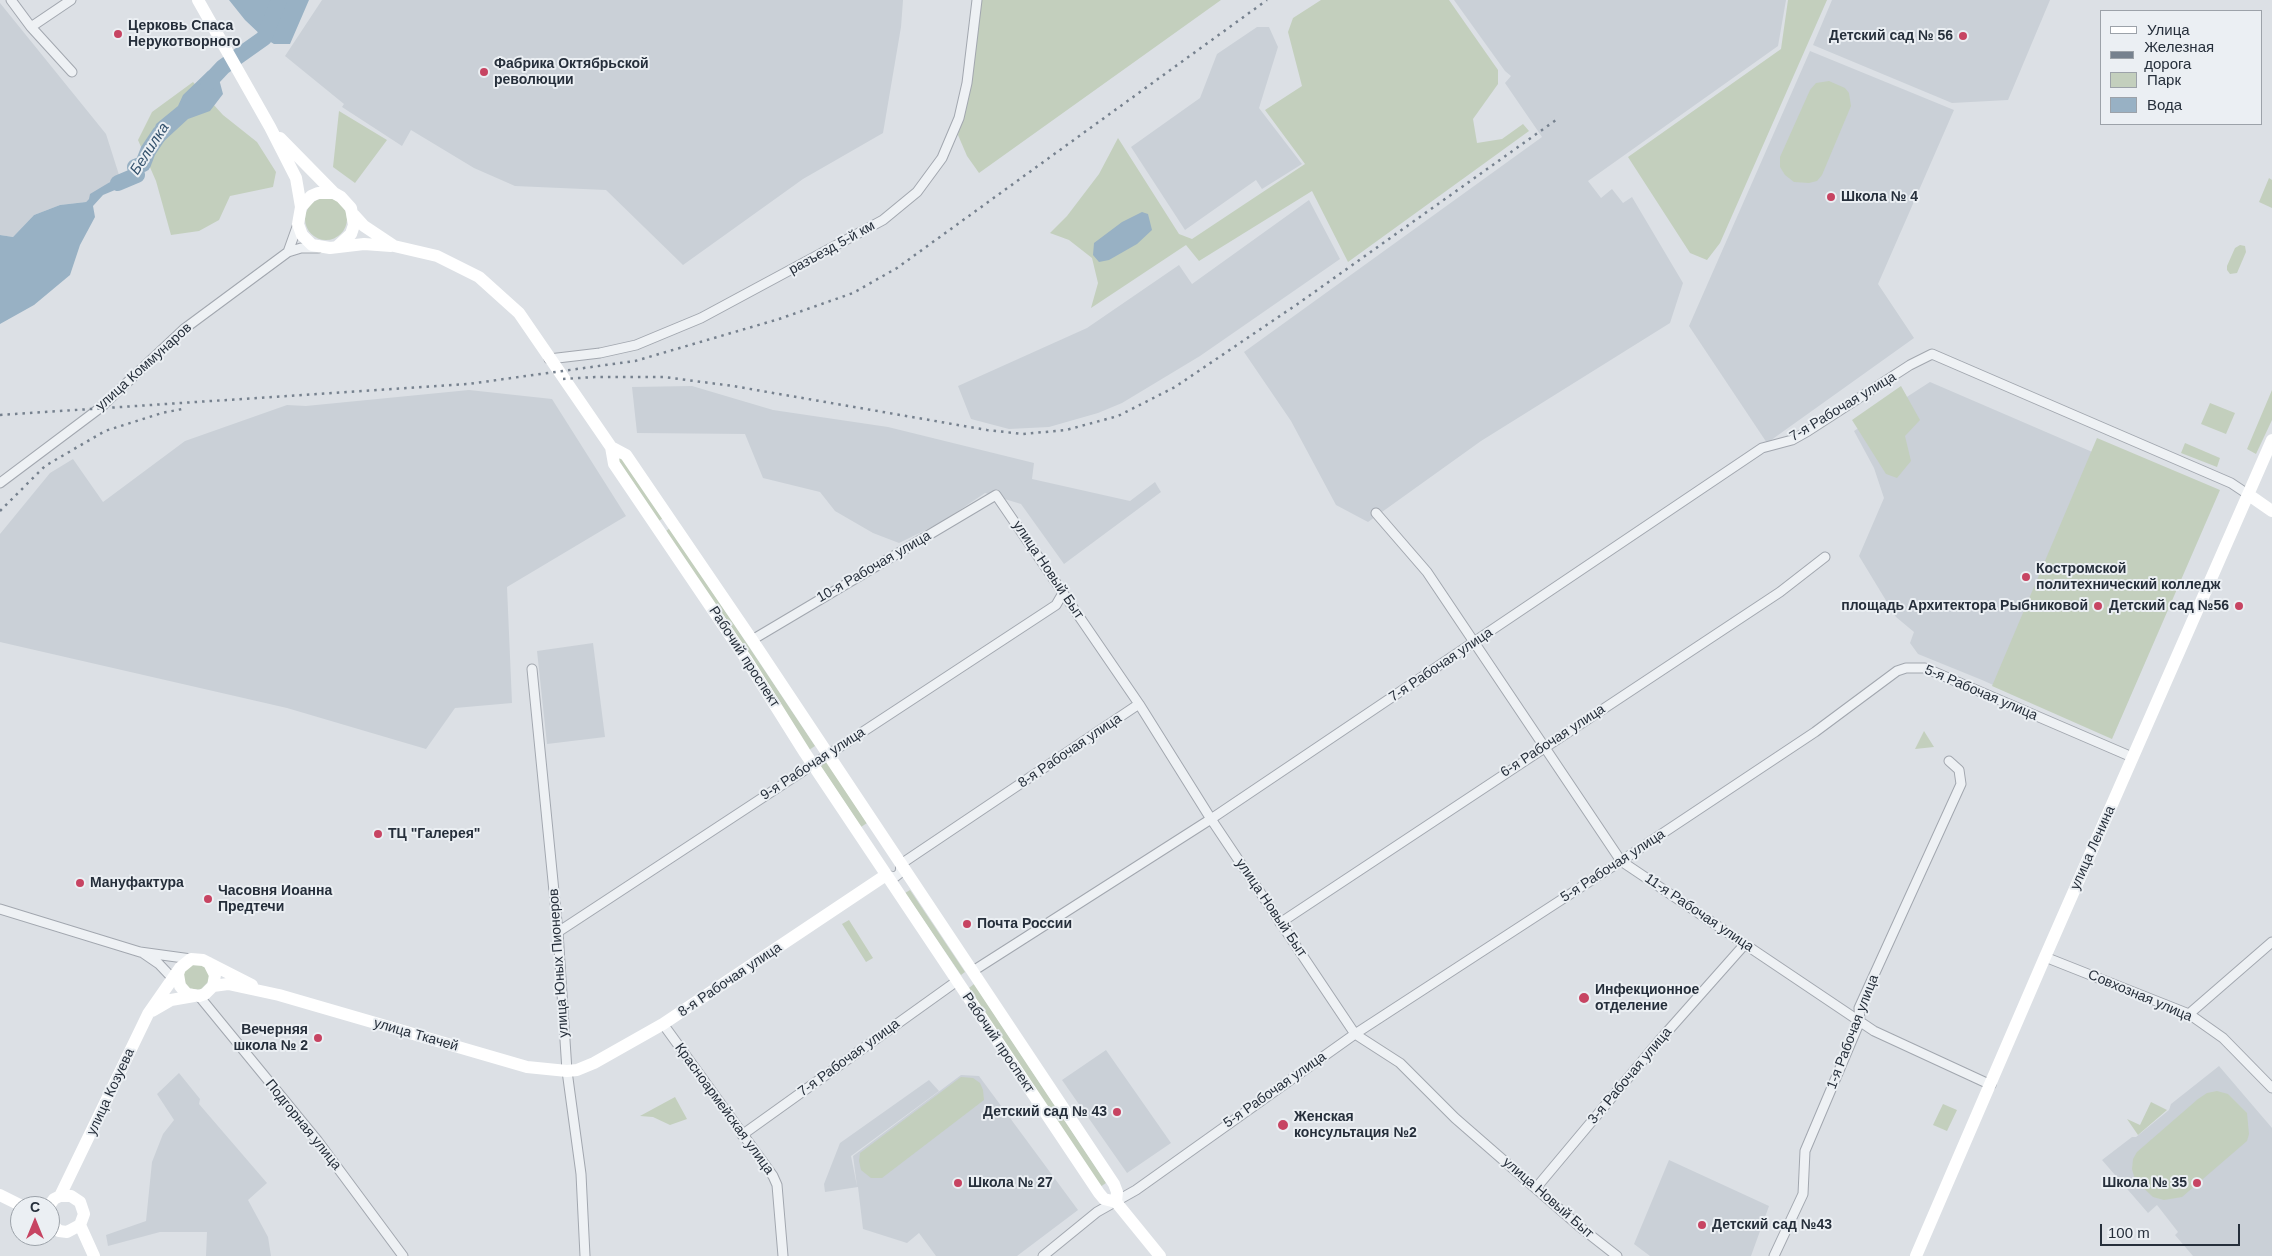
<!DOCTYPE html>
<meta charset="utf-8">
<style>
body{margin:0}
#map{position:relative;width:2272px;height:1256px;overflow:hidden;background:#dce0e5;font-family:Helvetica,sans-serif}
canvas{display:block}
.legend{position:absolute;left:2100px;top:10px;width:162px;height:115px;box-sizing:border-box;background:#ebeff3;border:1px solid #9ca2a9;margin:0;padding:6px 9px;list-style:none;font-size:15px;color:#262f3b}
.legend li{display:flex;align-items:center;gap:10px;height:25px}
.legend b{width:25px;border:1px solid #9ca2a9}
.north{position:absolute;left:10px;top:1196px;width:50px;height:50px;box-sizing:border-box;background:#ebeff3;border:1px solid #9ca2a9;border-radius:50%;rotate:0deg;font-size:14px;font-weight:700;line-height:20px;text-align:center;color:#262f3b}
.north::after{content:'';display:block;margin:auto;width:18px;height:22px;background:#c74462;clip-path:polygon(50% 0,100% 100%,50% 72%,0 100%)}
.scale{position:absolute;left:2100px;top:1224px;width:140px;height:22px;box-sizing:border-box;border:2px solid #262f3b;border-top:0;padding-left:6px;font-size:15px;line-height:18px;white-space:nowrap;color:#262f3b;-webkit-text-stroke:4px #ebeff3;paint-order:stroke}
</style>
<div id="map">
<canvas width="2272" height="1256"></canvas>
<ul class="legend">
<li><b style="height:6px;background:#fff"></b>Улица</li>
<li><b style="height:6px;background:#76818e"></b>Железная дорога</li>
<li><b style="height:14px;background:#c3cfbd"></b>Парк</li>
<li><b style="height:14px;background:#98b1c4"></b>Вода</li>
</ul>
<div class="north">С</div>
<div class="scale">100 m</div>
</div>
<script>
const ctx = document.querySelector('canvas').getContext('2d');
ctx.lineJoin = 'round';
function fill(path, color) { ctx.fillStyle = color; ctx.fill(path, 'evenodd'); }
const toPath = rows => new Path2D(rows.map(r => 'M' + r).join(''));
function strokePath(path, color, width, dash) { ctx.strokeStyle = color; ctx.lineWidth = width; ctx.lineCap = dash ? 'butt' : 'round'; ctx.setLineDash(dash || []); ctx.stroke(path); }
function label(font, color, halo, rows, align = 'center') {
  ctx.font = font + ' Helvetica,sans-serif'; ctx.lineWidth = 4; ctx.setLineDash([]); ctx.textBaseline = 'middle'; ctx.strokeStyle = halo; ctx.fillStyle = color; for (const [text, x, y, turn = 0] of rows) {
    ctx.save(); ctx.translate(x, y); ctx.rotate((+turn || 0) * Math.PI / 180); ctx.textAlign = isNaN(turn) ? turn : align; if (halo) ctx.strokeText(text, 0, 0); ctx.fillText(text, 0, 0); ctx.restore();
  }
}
fill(toPath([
 [322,0,903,0,901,27,883,133,803,179,683,265,606,190,515,186,474,168,411,130,402,146,342,107,344,104,285,56],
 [1454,0,1786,0,1778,46,1588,181,1601,198,1612,189,1623,203,1632,197,1683,283,1670,323,1481,441,1368,522,1336,505,1291,421,1244,352,1542,137,1505,83,1511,76,1505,71],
 [1832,0,2050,0,2008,100,1952,103,1813,45],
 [0,3,106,134,120,178,110,182,86,202,60,205,34,215,13,237,0,235],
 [1257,27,1269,27,1278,47,1259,108,1302,164,1262,189,1256,180,1185,230,1131,147,1200,98,1217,54],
 [1810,51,1954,110,1878,284,1914,338,1767,443,1689,326],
 [1309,200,1340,259,1200,356,1122,403,1098,413,1049,427,1009,429,971,419,958,386,1087,328,1179,265,1192,284],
 [1930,382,2213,504,2112,738,1982,680,1918,654,1910,643,1914,632,1896,617,1859,556,1884,498,1874,468,1854,431],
 [692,386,773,410,888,427,1034,463,1032,479,1130,501,1155,482,1161,492,1064,564,1021,504,985,493,942,522,899,543,873,533,835,511,820,492,763,478,745,434,637,433,632,387],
 [469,390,552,399,626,516,507,587,512,703,455,708,426,749,287,708,0,642,0,534,50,473,73,459,103,502,185,441,287,405,306,406],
 [593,643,605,737,547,744,537,651],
 [1106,1050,1171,1143,1127,1173,1062,1080],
 [2219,1066,2272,1128,2272,1256,2193,1256,2175,1235,2178,1232,2157,1205,2148,1213,2102,1160,2132,1137,2136,1137,2169,1110,2171,1104],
 [179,1073,200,1099,199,1104,267,1183,248,1200,268,1237,271,1256,206,1256,207,1232,160,1232,108,1246,106,1235,146,1221,152,1162,163,1134,174,1120,157,1094],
 [961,1075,979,1076,1078,1210,1017,1256,936,1256,919,1233,907,1243,863,1229,858,1187,825,1192,824,1184,840,1143,929,1080,939,1091,851,1156,857,1186,853,1156],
 [1669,1160,1769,1206,1751,1256,1650,1256,1634,1244]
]), '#cad0d7');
fill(toPath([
 [982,0,1221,0,979,173,967,156,958,135],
 [1321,0,1449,0,1498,70,1498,84,1473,119,1477,143,1502,139,1523,124,1529,131,1348,262,1312,191,1199,261,1186,245,1091,308,1098,283,1092,258,1069,240,1050,233,1067,216,1099,174,1118,138,1179,234,1192,239,1305,164,1265,110,1302,86,1288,32,1293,18],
 [1788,0,1827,0,1720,243,1707,260,1690,253,1628,157,1781,49],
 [1829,81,1845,88,1849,93,1851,106,1822,175,1817,181,1809,183,1794,182,1785,175,1780,167,1780,157,1810,90,1816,83],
 [193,82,223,115,257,142,276,172,273,187,230,196,219,220,199,231,171,235,156,181,138,140,152,112],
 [339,111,387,140,355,183,333,167],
 [2269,178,2272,180,2272,208,2259,202],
 '305 219a21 21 0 1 1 42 0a21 21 0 1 1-42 0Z',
 [2240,245,2245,246,2246,252,2237,273,2230,274,2227,270,2227,266,2235,248],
 [1901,386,1920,420,1905,436,1911,461,1897,478,1886,474,1852,420],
 [2272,390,2272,420,2256,454,2247,449],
 [2210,403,2235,413,2226,434,2201,424],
 [2097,438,2220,490,2112,739,1992,686],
 [2185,443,2220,458,2217,467,2181,453],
 [622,457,663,518,659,521,618,460],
 [670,528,815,746,809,750,666,531],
 [1924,731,1934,747,1915,749],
 [826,761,867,823,861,827,820,765],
 [910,890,965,972,961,975,905,893],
 [849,920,873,958,866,962,842,924],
 [190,964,203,965,209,972,209,981,200,990,187,988,182,973],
 [974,984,1106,1183,1100,1187,969,988],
 [961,1077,973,1078,980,1083,983,1090,984,1100,882,1178,871,1178,861,1170,859,1161,860,1153],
 [2217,1091,2228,1094,2247,1113,2249,1134,2247,1141,2182,1197,2164,1200,2153,1197,2135,1180,2132,1169,2133,1159,2137,1152,2198,1099,2207,1093],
 [675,1097,687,1119,670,1125,653,1117,640,1116],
 [2151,1102,2167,1110,2138,1135,2127,1119,2140,1125],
 [1943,1104,1957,1110,1947,1131,1933,1125]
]), '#c3cfbd');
fill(toPath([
 [229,0,309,0,290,44,274,44,264,38,245,20],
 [221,65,223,67,219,79,223,94,210,111,188,119,163,142,148,151,156,124,178,106,183,95,208,71],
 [137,175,134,182,103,195,93,206,95,217,80,245,70,275,34,305,0,324,0,235,13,237,34,215,60,205,86,202,89,199,90,194,110,182],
 [1142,212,1148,214,1152,230,1137,244,1109,260,1099,262,1093,255,1094,243,1122,222]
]), '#98b1c4');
strokePath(toPath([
 [208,83,223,67,264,38,279,0],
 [118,183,137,175,135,167,143,164,148,151,160,133]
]), '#98b1c4', 16);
const street = toPath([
 [11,0,31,27,72,72],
 [31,27,71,0],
 [288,252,298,224],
 [549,359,600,353,636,345,701,318,883,220,917,192,942,158,959,118,967,83,977,0],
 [0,483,100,408,184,329,288,252,301,248,318,248],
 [1376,513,1427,572,1621,861,1874,1031,1991,1085],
 [752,640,996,495,1139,704,1211,819,1355,1034,1400,1063,1455,1118,1580,1227,1617,1256],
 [532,669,558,932,567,1071,581,1174,585,1256],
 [886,875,895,877,900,873,901,864,1139,704],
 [0,909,140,952,191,959],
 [1280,923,1780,592,1825,557],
 [558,932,1056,605,1063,593],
 [143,953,159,964,176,982],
 [2045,957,2189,1014,2223,1038,2272,1088],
 [973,971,1211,819,1762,448,1792,440,1808,431,1910,365,1932,354,2231,483,2249,495],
 [199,996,317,1140,403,1256],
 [2189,1014,2272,942],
 [663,1024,773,1176,777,1185,783,1256],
 [742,1135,957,981],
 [1536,1188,1659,1041,1745,944],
 [1043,1256,1097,1212,1136,1190,1355,1034,1621,861,1815,732,1897,671,1906,668,1925,668,2132,757],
 [1774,1256,1803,1194,1805,1151,1860,1021,1859,1008,1961,784,1959,770,1949,761]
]);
strokePath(street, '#a2a7af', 11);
strokePath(street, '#eef1f4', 9);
strokePath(toPath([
 [198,0,270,127,296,178,301,207],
 [280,138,334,193],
 [354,215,364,226,394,246,437,256,479,277,519,313,611,447,614,464,746,659,805,753,1099,1193,1104,1199,1116,1202,1160,1256],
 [338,246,351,234,354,225,351,208,341,197,334,193,318,193,311,196,301,207,298,224,302,235,312,245,330,248,364,244,391,246],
 [611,447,626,455,752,640,1114,1184,1117,1192,1116,1202],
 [2249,495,2272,511],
 [180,968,178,974,180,986,187,994,199,996,205,994,213,986,215,975,209,963],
 [213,986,228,984,279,995,527,1067,567,1071,577,1070,594,1063,663,1024,886,875],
 [152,1011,171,1000,194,996],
 [0,1195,22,1206],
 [60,1196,148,1014,180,968,191,959,203,960,252,985],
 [49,1206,54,1199,60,1196,71,1196,80,1202,84,1214,80,1225,67,1232,59,1231,50,1222],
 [80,1225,94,1256],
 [1916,1256,2045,957,2272,440]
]), '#fff', 12);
strokePath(toPath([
 [563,379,595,377,664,377,733,386,987,430,1023,434,1066,430,1118,416,1175,387,1299,303,1556,120],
 [0,415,468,384,635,361,779,319,853,293,897,268,1267,0],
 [0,511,45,466,105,431,162,413,182,409]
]), '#76818e', 2.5, [2.5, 5]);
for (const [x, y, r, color] of [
 [118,34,5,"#c74462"],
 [1963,36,5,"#c74462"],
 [484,72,5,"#c74462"],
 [1831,197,5,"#c74462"],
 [2026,577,5,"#c74462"],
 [2098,606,5,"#c74462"],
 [2239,606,5,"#c74462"],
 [378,834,5,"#c74462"],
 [80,883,5,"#c74462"],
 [208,899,5,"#c74462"],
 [967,924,5,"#c74462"],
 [1584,998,6,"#c74462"],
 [318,1038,5,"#c74462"],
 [1117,1112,5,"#c74462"],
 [1283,1125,6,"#c74462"],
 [958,1183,5,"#c74462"],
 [2197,1183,5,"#c74462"],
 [1702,1225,5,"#c74462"]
]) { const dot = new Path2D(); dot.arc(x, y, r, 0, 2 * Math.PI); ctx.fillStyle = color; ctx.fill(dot); strokePath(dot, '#ebeff3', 2); }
label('bold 14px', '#262f3b', '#ebeff3', [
 ["Церковь Спаса",128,26],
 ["Нерукотворного",128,42],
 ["Детский сад № 56",1953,36,"right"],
 ["Фабрика Октябрьской",494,64],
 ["революции",494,80],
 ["Школа № 4",1841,197],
 ["Костромской",2036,569],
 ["политехнический колледж",2036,585],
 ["площадь Архитектора Рыбниковой",2088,606,"right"],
 ["Детский сад №56",2229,606,"right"],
 ["ТЦ \"Галерея\"",388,834],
 ["Мануфактура",90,883],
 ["Часовня Иоанна",218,891],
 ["Предтечи",218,907],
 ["Почта России",977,924],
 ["Инфекционное",1595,990],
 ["отделение",1595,1006],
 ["Вечерняя",308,1030,"right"],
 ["школа № 2",308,1046,"right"],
 ["Детский сад № 43",1107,1112,"right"],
 ["Женская",1294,1117],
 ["консультация №2",1294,1133],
 ["Школа № 27",968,1183],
 ["Школа № 35",2187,1183,"right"],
 ["Детский сад №43",1712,1225]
], 'left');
label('14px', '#262f3b', '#ebeff3', [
 ["разъезд 5-й км",832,248,-29],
 ["улица Коммунаров",144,367,-42],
 ["7-я Рабочая улица",1843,407,-31],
 ["10-я Рабочая улица",874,567,-30],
 ["улица Новый Быт",1048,570,56],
 ["Рабочий проспект",744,657,57],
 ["7-я Рабочая улица",1441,665,-34],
 ["5-я Рабочая улица",1981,693,23],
 ["6-я Рабочая улица",1553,741,-33],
 ["8-я Рабочая улица",1070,751,-34],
 ["9-я Рабочая улица",813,764,-33],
 ["улица Ленина",2093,848,-66],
 ["5-я Рабочая улица",1613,866,-33],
 ["улица Новый Быт",1271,908,56],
 ["11-я Рабочая улица",1699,913,34],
 ["улица Юных Пионеров",559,963,-94],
 ["8-я Рабочая улица",730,980,-34],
 ["Совхозная улица",2140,996,23],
 ["1-я Рабочая улица",1853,1032,-69],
 ["улица Ткачей",416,1035,16],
 ["Рабочий проспект",998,1043,56],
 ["7-я Рабочая улица",849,1058,-36],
 ["3-я Рабочая улица",1630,1076,-50],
 ["5-я Рабочая улица",1275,1090,-35],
 ["улица Козуева",111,1092,-65],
 ["Красноармейская улица",724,1109,54],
 ["Подгорная улица",303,1125,51],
 ["улица Новый Быт",1548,1198,41]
]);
label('italic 15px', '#33516c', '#ebeff3', [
 ["Белилка",150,149,-57]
]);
</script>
